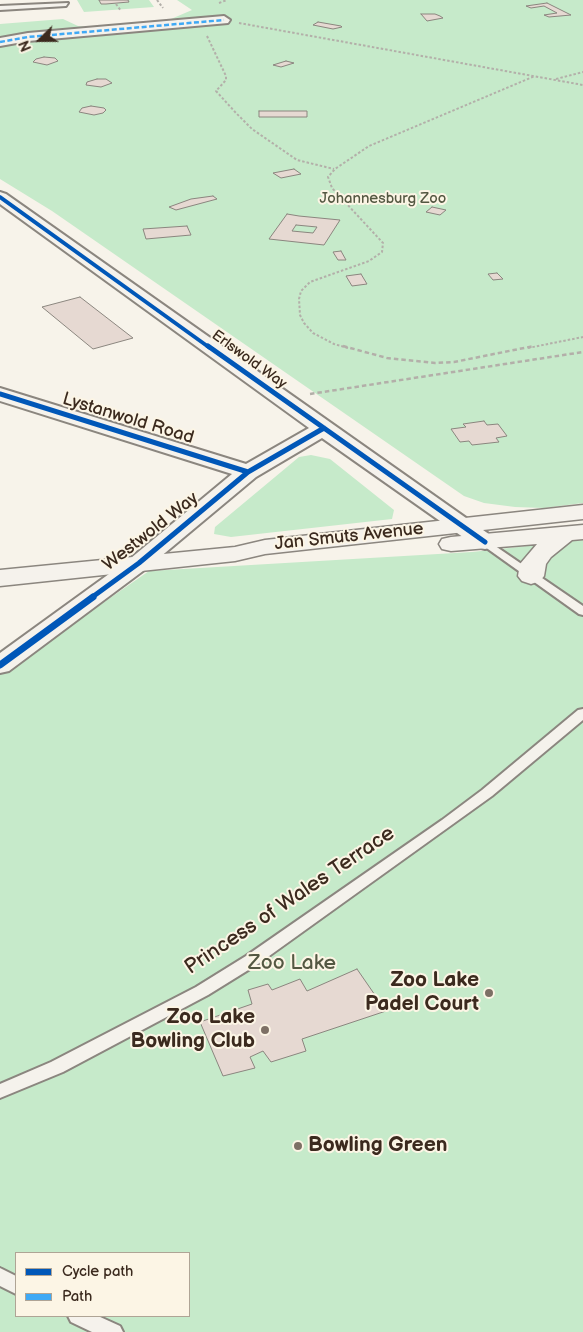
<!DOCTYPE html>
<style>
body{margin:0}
#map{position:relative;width:583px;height:1332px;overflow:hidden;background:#f7f3ea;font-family:"Balsamiq Sans",sans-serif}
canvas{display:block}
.legend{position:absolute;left:15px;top:1252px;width:175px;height:65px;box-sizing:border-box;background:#fcf5e5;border:1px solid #afa495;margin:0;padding:6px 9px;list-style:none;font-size:15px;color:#3b2a1e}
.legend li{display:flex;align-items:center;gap:10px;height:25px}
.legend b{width:25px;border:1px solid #afa495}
.north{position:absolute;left:15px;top:15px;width:50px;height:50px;-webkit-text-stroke:4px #fcf5e5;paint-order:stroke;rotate:248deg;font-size:14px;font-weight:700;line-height:20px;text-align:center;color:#3b2a1e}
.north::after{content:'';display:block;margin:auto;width:18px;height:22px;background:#3b2a1e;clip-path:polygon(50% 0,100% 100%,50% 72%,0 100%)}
</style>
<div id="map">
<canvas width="583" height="1332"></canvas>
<ul class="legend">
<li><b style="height:6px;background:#0057b8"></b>Cycle path</li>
<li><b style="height:6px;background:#3fa9f5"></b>Path</li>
</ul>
<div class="north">N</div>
</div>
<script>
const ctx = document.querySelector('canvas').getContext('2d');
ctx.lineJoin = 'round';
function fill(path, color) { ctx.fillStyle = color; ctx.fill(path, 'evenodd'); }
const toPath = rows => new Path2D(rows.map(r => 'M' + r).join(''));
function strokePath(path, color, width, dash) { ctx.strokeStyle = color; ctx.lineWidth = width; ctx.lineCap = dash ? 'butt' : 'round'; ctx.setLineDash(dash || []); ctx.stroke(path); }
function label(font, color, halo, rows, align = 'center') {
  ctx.font = font + ' "Balsamiq Sans",sans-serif'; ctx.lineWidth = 4; ctx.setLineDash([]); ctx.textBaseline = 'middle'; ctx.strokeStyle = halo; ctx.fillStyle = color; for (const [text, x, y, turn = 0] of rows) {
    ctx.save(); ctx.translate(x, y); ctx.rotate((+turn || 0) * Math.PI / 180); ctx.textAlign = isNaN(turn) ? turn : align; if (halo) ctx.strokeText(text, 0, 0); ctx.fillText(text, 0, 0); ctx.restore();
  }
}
fill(toPath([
 [77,0,149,0,154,7,84,12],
 [177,0,583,0,583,503,544,508,515,507,484,503,464,496,52,211,0,179,0,24,63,19,78,26,98,28,164,22,192,10],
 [311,455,330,459,394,510,392,519,231,537,214,534,215,527,299,457],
 [583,540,583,1332,0,1332,0,674,149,571,472,552],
 [16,1253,189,1253,189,1316,16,1316]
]), '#c6eaca');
const building = toPath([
 [99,0,128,0,129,2,106,4,101,4,99,0],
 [547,3,571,15,549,17,544,15,557,13,544,6,531,8,526,6,547,3],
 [421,14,435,14,440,16,443,18,427,21,421,14],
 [318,22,341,26,342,27,333,29,313,25,318,22],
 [44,57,55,58,58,61,47,65,33,62,36,59,44,57],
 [286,61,294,63,281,67,273,65,286,61],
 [97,79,106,79,112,83,101,87,86,85,87,82,97,79],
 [91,106,104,108,106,110,103,113,94,115,79,112,82,108,91,106],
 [259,111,307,111,307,117,259,117,259,111],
 [294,169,301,174,281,178,273,173,294,169],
 [213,196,217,199,176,210,169,207,191,199,213,196],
 [432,207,446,210,440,215,426,212,432,207],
 [287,214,299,216,340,220,324,245,269,239,287,214],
 [296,225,317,227,313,233,292,231,296,225],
 [187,226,191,235,146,239,143,229,187,226],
 [341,251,346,260,338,260,333,252,341,251],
 [497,273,503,279,493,280,488,274,497,273],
 [361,274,367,284,352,286,346,276,361,274],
 [80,297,133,338,93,349,42,307,80,297],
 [484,421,487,425,498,424,507,436,496,438,499,442,472,445,469,441,460,442,451,429,466,427,463,424,484,421],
 [357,969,386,1011,302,1039,306,1051,271,1062,263,1051,250,1057,255,1068,223,1076,200,1022,252,1004,248,990,268,984,272,990,300,979,307,991,357,969]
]);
fill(building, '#e6d9d2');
strokePath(building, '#8b867f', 1);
const lane = toPath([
 [68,3,66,6,0,10,0,6,68,3],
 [485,539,583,606,583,615,579,614,481,544,479,542,481,540,485,539],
 [583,709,583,720,492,796,258,964,208,995,63,1072,0,1098,0,1084,51,1062,196,987,246,956,442,820,482,790,578,710,583,709],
 [0,1268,16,1276,16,1294,0,1286,0,1268],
 [68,1316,98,1316,120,1326,123,1332,92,1332,71,1322,68,1316]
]);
const street = toPath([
 [224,16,230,20,228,23,28,41,0,46,0,38,28,33,224,16],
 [0,192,6,194,493,537,497,542,493,547,485,549,477,547,322,438,256,477,147,568,9,671,0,673,0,653,131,558,232,474,0,401,0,388,246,464,309,428,0,204,0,192]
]);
const secondary = toPath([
 [583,505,583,519,265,554,235,561,0,586,0,570,235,547,265,540,583,505],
 [583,525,583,539,572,540,551,557,546,564,544,576,540,581,531,584,522,581,518,576,520,564,537,544,451,551,442,549,439,544,442,539,451,537,583,525]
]);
strokePath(lane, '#8b867f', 4);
strokePath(street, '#8b867f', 4);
strokePath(secondary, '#8b867f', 3);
strokePath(toPath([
 [157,0,163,8],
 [219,3,227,0],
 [116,4,121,11],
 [239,23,583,85],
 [207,36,226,76,226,80,216,91,236,113,252,129,297,160,334,169],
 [556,79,583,72],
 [348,348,334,344,313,333,304,323,300,315,299,299,301,291,310,282,369,261,382,252,383,243,332,188,328,177,335,169,369,146,535,76],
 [528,348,583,337]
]), '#b3afa9', 2, [2.5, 2]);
strokePath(toPath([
 [343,346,387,358,435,363,454,362,534,346],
 [310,394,583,352]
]), '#b3afa9', 2.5, [4.5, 3]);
fill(lane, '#f5f2ec');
fill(street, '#f5f2ec');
fill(secondary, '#f5f2ec');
strokePath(toPath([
 [0,42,28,37,224,20]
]), '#3fa9f5', 2.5, [5, 2.5]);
strokePath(toPath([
 [0,197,210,348]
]), '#0057b8', 4);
strokePath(toPath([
 [208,346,485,542],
 [0,394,248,472],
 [91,598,139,563,248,472,324,428]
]), '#0057b8', 5);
strokePath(toPath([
 [0,665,93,597]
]), '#0057b8', 7);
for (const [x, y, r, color] of [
 [489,993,5,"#7d7065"],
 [265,1030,5,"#7d7065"],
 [298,1146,5,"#7d7065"]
]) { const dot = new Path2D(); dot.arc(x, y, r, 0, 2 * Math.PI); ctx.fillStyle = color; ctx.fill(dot); strokePath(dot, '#fcf5e5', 2); }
label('15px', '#545842', '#fcf5e5', [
 ["Johannesburg Zoo",383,199]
]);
label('15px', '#3b2a1e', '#fcf5e5', [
 ["Erlswold Way",249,360,36]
]);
label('18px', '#3b2a1e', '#fcf5e5', [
 ["Lystanwold Road",128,419,17],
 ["Westwold Way",151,532,-38],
 ["Jan Smuts Avenue",349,537,-6]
]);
label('21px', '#3b2a1e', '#fcf5e5', [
 ["Princess of Wales Terrace",290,901,-34]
]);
label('21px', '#545842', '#fcf5e5', [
 ["Zoo Lake",292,964]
]);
label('bold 21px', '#3b2a1e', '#fcf5e5', [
 ["Zoo Lake",479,981],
 ["Padel Court",479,1005],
 ["Zoo Lake",255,1018],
 ["Bowling Club",255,1042],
 ["Bowling Green",308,1146,"left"]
], 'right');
</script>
